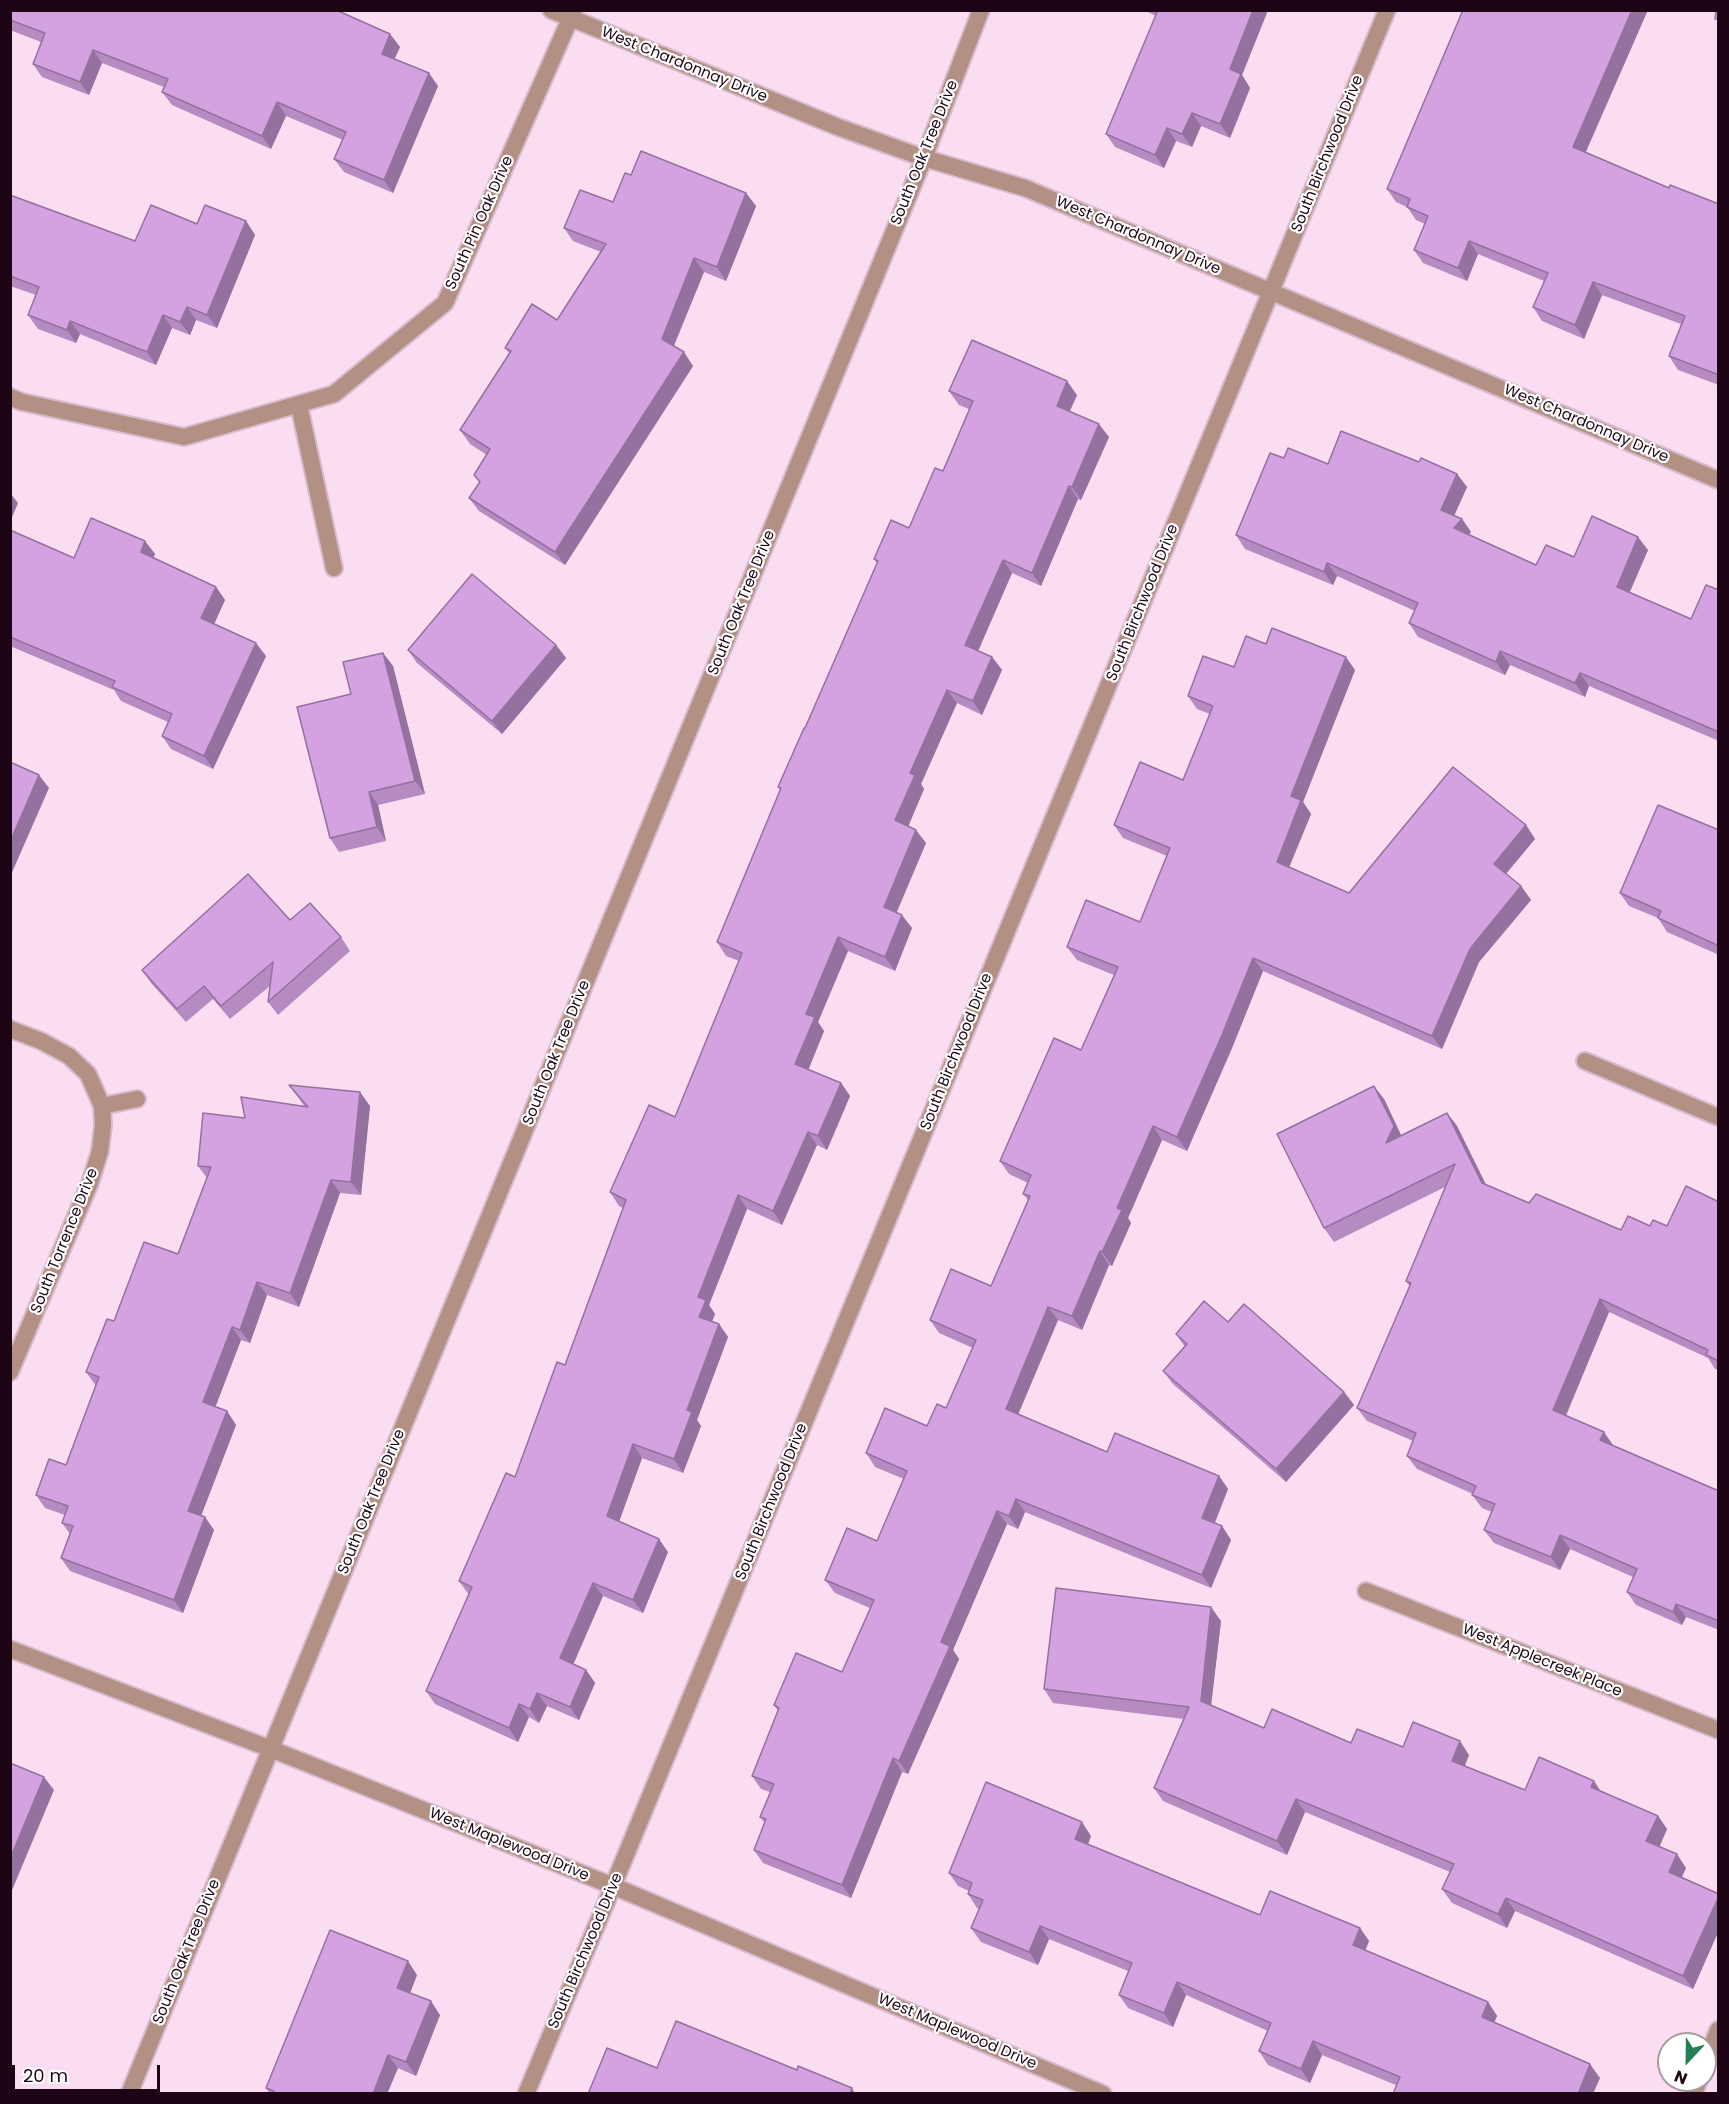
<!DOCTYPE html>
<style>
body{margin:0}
#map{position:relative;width:1729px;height:2104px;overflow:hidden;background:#faddf0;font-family:Poppins,sans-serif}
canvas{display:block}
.frame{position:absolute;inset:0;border:12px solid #1d0516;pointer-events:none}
.north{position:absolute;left:1657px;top:2032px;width:60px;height:60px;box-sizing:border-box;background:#fff;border:2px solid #a59ba2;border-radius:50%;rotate:202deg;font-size:16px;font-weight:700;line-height:24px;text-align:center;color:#1d0516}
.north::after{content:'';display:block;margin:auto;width:21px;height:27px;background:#237f56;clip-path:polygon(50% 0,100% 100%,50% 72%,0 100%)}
.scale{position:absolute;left:12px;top:2065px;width:148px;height:27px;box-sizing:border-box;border:3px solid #1d0516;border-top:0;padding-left:8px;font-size:18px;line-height:21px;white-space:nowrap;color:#1d0516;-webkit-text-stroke:4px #fff;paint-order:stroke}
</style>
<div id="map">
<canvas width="1729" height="2104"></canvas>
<div class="frame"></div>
<div class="north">N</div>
<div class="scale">20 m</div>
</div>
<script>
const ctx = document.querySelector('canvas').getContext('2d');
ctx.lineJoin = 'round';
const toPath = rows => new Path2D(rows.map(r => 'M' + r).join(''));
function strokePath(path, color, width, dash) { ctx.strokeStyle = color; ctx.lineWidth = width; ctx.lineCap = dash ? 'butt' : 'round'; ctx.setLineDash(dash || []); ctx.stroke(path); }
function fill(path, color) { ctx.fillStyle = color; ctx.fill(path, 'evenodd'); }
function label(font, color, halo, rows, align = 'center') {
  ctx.font = font + ' Poppins,sans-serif'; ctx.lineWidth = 4.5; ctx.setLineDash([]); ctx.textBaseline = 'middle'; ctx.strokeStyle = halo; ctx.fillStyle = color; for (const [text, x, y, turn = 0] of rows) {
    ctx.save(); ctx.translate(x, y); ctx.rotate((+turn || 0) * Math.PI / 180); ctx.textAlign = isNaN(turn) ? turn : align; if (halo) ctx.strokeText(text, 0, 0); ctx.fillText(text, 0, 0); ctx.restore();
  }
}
const minor = toPath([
 [551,10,838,127,924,158,1025,188,1718,480],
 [10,397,22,402,184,437,334,394,445,303,574,10],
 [299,405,334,568],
 [10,1029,41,1041,69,1056,88,1074,102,1106,103,1125,100,1151,90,1183,10,1372],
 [1585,1061,1718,1117],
 [102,1106,137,1099],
 [1366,1591,1718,1730],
 [10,1649,271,1749,613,1886,1103,2094],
 [1705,2065,1718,2030],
 [526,2094,613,1886,1387,10],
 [1694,2094,1699,2080]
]);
const tertiary = toPath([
 [129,2094,924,158,981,10]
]);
strokePath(minor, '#d7bacd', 20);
strokePath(tertiary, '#d7bacd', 20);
strokePath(minor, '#b39084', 16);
strokePath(tertiary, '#b39084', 16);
fill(toPath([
 [10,10,390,34,400,47,394,59,438,86,393,193,344,172,334,159,343,140,286,116,271,149,172,105,162,92,164,87,102,63,89,95,42,77,33,64,41,42,10,30],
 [1144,10,1268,10,1242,75,1250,88,1230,138,1201,126,1192,147,1176,141,1164,168,1115,147,1106,134,1156,16],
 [1463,10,1645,10,1647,12,1586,152,1669,188,1719,204,1719,385,1678,370,1669,356,1681,324,1602,295,1584,339,1542,321,1533,307,1544,281,1478,254,1467,281,1423,263,1414,250,1425,224,1416,220,1407,207,1396,202,1387,189],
 [631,175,746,193,756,206,726,281,704,272,674,346,693,366,565,565,479,511,469,498,479,482,474,475,487,455,470,444,460,430,509,353,505,348,557,320,601,252,573,241,564,228,613,202],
 [10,195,135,241,197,224,246,221,255,235,217,328,196,320,190,335,172,328,156,365,80,334,76,343,38,329,28,315,36,295,10,286],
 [949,391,1077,395,1070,411,1109,437,1081,500,1078,499,1041,586,1012,573,978,651,992,657,1002,670,982,715,957,703,921,784,924,789,908,826,926,843,897,912,912,928,895,971,848,951,818,1022,824,1031,808,1070,841,1083,850,1096,827,1150,817,1145,782,1225,747,1209,709,1305,715,1314,712,1322,719,1324,728,1337,697,1420,701,1426,683,1473,642,1458,619,1522,668,1552,643,1613,603,1596,573,1664,586,1670,595,1683,579,1720,547,1706,539,1723,529,1717,518,1742,435,1704,426,1691,469,1595,459,1581,515,1477,565,1365,623,1208,619,1206,610,1192,675,1117,739,961,726,956,717,942,780,790,778,787,805,728,877,563,874,559,909,528,943,471,969,409,959,405],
 [1284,458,1328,464,1419,462,1457,474,1467,487,1454,515,1462,519,1471,532,1469,535,1536,565,1574,557,1648,550,1630,592,1691,619,1719,590,1719,741,1589,686,1585,697,1510,665,1505,675,1418,637,1409,623,1415,611,1337,576,1333,585,1245,549,1236,535],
 [10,530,74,558,145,541,155,554,153,558,216,587,225,600,214,624,266,656,213,769,171,749,162,736,168,722,121,701,114,690,10,646],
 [1266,644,1355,670,1303,802,1311,814,1289,867,1349,893,1526,825,1535,839,1506,874,1521,886,1531,900,1479,962,1442,1049,1263,971,1232,1048,1187,1151,1162,1140,1128,1218,1131,1223,1112,1266,1109,1265,1082,1330,1058,1320,1018,1414,1107,1452,1219,1476,1228,1489,1215,1523,1222,1526,1231,1540,1211,1588,1025,1512,1018,1529,1007,1524,953,1650,959,1659,908,1774,902,1772,851,1898,763,1863,754,1850,765,1823,760,1817,770,1792,761,1789,752,1776,778,1711,774,1705,842,1672,870,1608,835,1593,825,1580,877,1541,904,1479,875,1467,866,1453,927,1426,946,1408,973,1348,939,1333,930,1320,991,1286,1028,1200,1023,1194,1028,1183,1009,1174,1000,1161,1081,1050,1114,975,1077,960,1067,947,1140,922,1167,856,1123,838,1114,825,1183,780,1210,714,1197,709,1188,696,1234,667],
 [556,645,566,658,502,734,417,663,408,650],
 [383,653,393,666,425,794,378,805,386,841,339,852,330,838,351,694],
 [1719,830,1719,955,1667,932,1658,918,1629,906,1620,893],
 [290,920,341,937,350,951,278,1015,268,1002,270,986,230,1019,213,999,186,1022,151,983,142,970],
 [289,1085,370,1106,361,1195,340,1193,299,1307,267,1295,250,1343,241,1340,215,1407,227,1411,236,1425,201,1515,214,1530,183,1613,70,1571,61,1558,70,1534,62,1523,65,1515,45,1508,36,1495,66,1465,96,1386,86,1372,114,1321,178,1254,207,1178,198,1166,245,1118,305,1107],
 [1384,1099,1401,1136,1447,1113,1457,1126,1486,1185,1529,1203,1621,1230,1650,1226,1667,1226,1719,1202,1719,1370,1715,1369,1708,1358,1609,1312,1566,1416,1613,1446,1719,1491,1719,1630,1686,1617,1682,1625,1636,1605,1627,1592,1633,1577,1570,1549,1560,1570,1494,1543,1484,1530,1492,1512,1482,1508,1472,1495,1473,1494,1417,1469,1407,1456,1413,1441,1367,1421,1357,1408,1410,1287,1406,1281,1445,1187,1334,1242,1324,1228],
 [1228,1322,1344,1392,1354,1405,1286,1482,1173,1384,1163,1371,1185,1347,1176,1334],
 [1221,1621,1211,1705,1264,1728,1351,1743,1403,1747,1469,1755,1465,1766,1525,1790,1601,1792,1658,1816,1667,1829,1659,1847,1686,1868,1682,1877,1719,1894,1719,1930,1693,1989,1515,1911,1507,1928,1452,1903,1442,1889,1450,1872,1305,1812,1287,1855,1163,1801,1154,1788,1184,1719,1053,1703,1044,1689],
 [1091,1836,1088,1844,1260,1915,1360,1928,1369,1941,1365,1951,1488,2002,1497,2016,1494,2022,1600,2078,1396,2085,1322,2055,1310,2083,1268,2065,1259,2051,1268,2031,1186,1995,1173,2027,1128,2008,1119,1995,1128,1971,1049,1939,1038,1965,981,1942,971,1928,980,1909,977,1908,968,1894,969,1891,958,1886,949,1873],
 [417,1975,410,1993,440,2015,416,2076,398,2068,387,2094,270,2094,266,2088]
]), '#b68bc2');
fill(toPath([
 [1253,10,1268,10,1242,75,1250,88,1230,138,1220,124,1230,69],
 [1632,10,1645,10,1647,12,1582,160,1573,147],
 [390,34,400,47,391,67,382,54],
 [93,50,102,63,89,95,80,82],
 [429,73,438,86,393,193,384,180],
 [277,102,286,116,271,149,262,136],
 [1192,113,1201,126,1192,147,1182,134],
 [1167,128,1176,141,1164,168,1155,155],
 [746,193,756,206,726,281,717,267],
 [246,221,255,235,217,328,207,315],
 [1469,241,1478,254,1467,281,1458,268],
 [694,258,704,272,671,352,662,339],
 [1593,282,1602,295,1584,339,1575,325],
 [187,307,196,320,190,335,180,322],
 [163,315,172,328,156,365,147,352],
 [70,321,80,334,76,343,67,330],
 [684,352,693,366,565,565,555,552],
 [1067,381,1077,395,1066,419,1057,406],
 [1099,424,1109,437,1081,500,1072,487],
 [1457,474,1467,487,1451,523,1441,510],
 [1069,486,1078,499,1041,586,1032,573],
 [10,493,18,503,10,522],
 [1462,519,1471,532,1463,541,1454,528],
 [1638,537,1648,550,1626,600,1617,587],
 [145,541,155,554,150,565,141,552],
 [1003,560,1012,573,975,658,965,645],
 [1327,563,1337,576,1333,585,1324,572],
 [216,587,225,600,211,631,201,618],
 [256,643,266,656,213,769,204,756],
 [556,645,566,658,502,734,492,721],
 [1500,651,1510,665,1505,675,1496,662],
 [383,653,393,666,425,794,415,781],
 [992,657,1002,670,982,715,973,701],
 [1346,657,1355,670,1303,802,1311,814,1286,875,1277,862,1291,796],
 [1580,673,1589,686,1585,697,1575,683],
 [947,690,957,703,921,784,924,789,905,834,895,820,910,773],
 [39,775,49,788,10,877,10,842],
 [369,792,378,805,386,841,377,827],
 [1526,825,1535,839,1503,877,1494,864],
 [916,830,926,843,893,920,884,907],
 [1521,886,1531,900,1479,962,1442,1049,1432,1036,1470,949],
 [902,915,912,928,895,971,885,957],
 [838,937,848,951,818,1022,824,1031,805,1078,795,1064,806,1014],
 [1253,958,1263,971,1232,1048,1187,1151,1177,1137],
 [841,1083,850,1096,827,1150,818,1136],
 [1374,1086,1384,1099,1403,1139,1386,1143],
 [360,1092,370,1106,361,1195,351,1182],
 [1447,1113,1457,1126,1492,1197,1482,1183],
 [1153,1126,1162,1140,1128,1218,1131,1223,1112,1266,1102,1252,1117,1208],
 [808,1132,817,1145,782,1225,773,1211],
 [331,1180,340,1193,299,1307,290,1293],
 [738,1195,747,1209,709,1305,715,1314,708,1330,699,1317,698,1297],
 [1100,1251,1109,1265,1082,1330,1072,1316],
 [257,1282,267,1295,250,1343,240,1330],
 [1600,1299,1609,1312,1562,1424,1553,1410],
 [1048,1307,1058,1320,1015,1422,1006,1409],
 [719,1324,728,1337,697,1420,701,1426,683,1473,674,1459,687,1410],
 [232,1327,241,1340,212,1416,203,1402],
 [1344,1392,1354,1405,1286,1482,1276,1469],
 [227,1411,236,1425,198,1524,188,1511],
 [1604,1432,1613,1445,1610,1454,1600,1440],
 [633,1444,642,1458,616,1530,607,1516],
 [1219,1476,1228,1489,1211,1531,1202,1518],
 [1016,1499,1025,1512,1018,1529,1009,1516],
 [997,1511,1007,1524,953,1650,959,1659,908,1774,899,1761,941,1642],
 [205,1517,214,1530,183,1613,174,1600],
 [1222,1526,1231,1540,1211,1588,1202,1575],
 [1560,1535,1570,1549,1560,1570,1551,1557],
 [659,1539,668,1552,643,1613,633,1600],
 [593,1583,603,1596,570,1672,560,1658],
 [1676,1604,1686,1617,1682,1625,1673,1612],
 [1211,1607,1221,1621,1210,1714,1201,1701],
 [586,1670,595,1683,579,1720,570,1707],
 [537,1693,547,1706,539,1723,530,1709],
 [519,1704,529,1717,518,1742,509,1728],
 [1460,1741,1469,1755,1461,1774,1452,1761],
 [893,1758,902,1772,851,1898,842,1885],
 [44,1777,54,1790,10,1895,10,1859],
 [1594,1781,1603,1795,1591,1787],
 [1296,1799,1305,1812,1287,1855,1277,1841],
 [1658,1816,1667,1829,1656,1855,1646,1841],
 [1082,1822,1091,1836,1085,1852,1075,1839],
 [1677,1854,1686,1868,1678,1885,1669,1872],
 [1719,1896,1719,1930,1693,1989,1683,1976],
 [1506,1898,1515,1911,1507,1928,1498,1914],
 [1040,1926,1049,1939,1038,1965,1029,1952],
 [1360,1928,1369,1941,1362,1959,1353,1945],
 [408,1961,417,1975,407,2001,397,1988],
 [1177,1982,1186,1995,1173,2027,1164,2013],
 [431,2001,440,2015,416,2076,406,2062],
 [1488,2002,1497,2016,1491,2030,1482,2017],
 [1313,2041,1322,2055,1310,2083,1301,2069],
 [388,2055,398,2068,387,2094,373,2094],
 [1590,2064,1600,2078,1593,2094,1578,2094],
 [852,2088,855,2094,850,2094]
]), '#94719e');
const building = toPath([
 [10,10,336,10,390,34,382,54,429,73,384,180,334,159,346,132,277,102,262,136,162,92,168,79,93,50,80,82,33,64,45,33,10,20,10,10],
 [1158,10,1253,10,1230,69,1241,74,1220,124,1192,113,1182,134,1167,128,1155,155,1106,134,1158,10],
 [1463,10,1632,10,1573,147,1669,188,1670,185,1719,204,1719,375,1669,356,1685,316,1593,282,1575,325,1533,307,1548,273,1469,241,1458,268,1414,250,1428,216,1407,207,1410,199,1387,189,1463,10],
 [1716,10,1719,10,1719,19,1715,19,1716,10],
 [641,151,746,193,717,267,694,258,662,339,684,352,555,552,469,498,480,482,474,475,490,449,460,430,511,351,505,348,532,304,557,320,606,244,564,228,580,190,613,202,625,173,631,175,641,151],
 [10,195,135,241,151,205,197,224,205,205,246,221,207,315,187,307,180,322,163,315,147,352,70,321,67,330,28,315,39,287,10,276,10,195],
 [972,340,1067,381,1057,406,1099,424,1072,487,1069,486,1032,573,1003,560,965,645,992,657,973,701,947,690,910,773,915,775,895,820,916,830,884,907,902,915,885,957,838,937,806,1014,815,1017,795,1064,841,1083,818,1136,808,1132,773,1211,738,1195,698,1297,706,1300,699,1317,719,1324,687,1410,692,1412,674,1459,633,1444,607,1516,659,1539,633,1600,593,1583,560,1658,586,1670,570,1707,537,1693,530,1709,519,1704,509,1728,426,1691,472,1587,459,1581,506,1473,515,1477,557,1362,565,1365,626,1200,610,1192,649,1105,675,1117,742,953,717,942,781,788,778,787,804,728,805,728,878,561,874,559,891,520,909,528,935,468,943,471,973,401,949,391,972,340],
 [1341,431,1419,462,1421,458,1457,474,1441,510,1462,519,1454,528,1536,565,1546,545,1574,557,1592,516,1638,537,1617,587,1691,619,1706,585,1719,590,1719,732,1580,673,1575,683,1500,651,1496,662,1409,623,1418,603,1327,563,1324,572,1236,535,1270,453,1284,458,1288,448,1328,464,1341,431],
 [91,518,145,541,141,552,216,587,201,618,256,643,204,756,162,736,172,714,112,687,115,681,10,637,10,530,74,558,91,518],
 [472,574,556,645,492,721,408,650,472,574],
 [1272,628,1346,657,1291,796,1301,800,1277,862,1349,893,1453,767,1526,825,1494,864,1521,886,1470,949,1432,1036,1253,958,1222,1035,1177,1137,1153,1126,1117,1208,1122,1210,1102,1252,1100,1251,1072,1316,1048,1307,1006,1409,1107,1452,1115,1433,1219,1476,1202,1518,1222,1526,1202,1575,1016,1499,1009,1516,997,1511,941,1642,950,1646,899,1761,893,1758,842,1885,754,1850,766,1819,760,1817,774,1784,752,1776,779,1708,774,1705,796,1653,842,1672,874,1600,825,1580,847,1528,877,1541,907,1471,866,1453,885,1408,927,1426,937,1404,946,1408,976,1340,930,1320,951,1269,991,1286,1030,1196,1023,1194,1031,1175,1000,1161,1054,1038,1081,1050,1118,967,1067,947,1086,900,1140,922,1170,848,1114,825,1140,762,1183,780,1213,706,1188,696,1203,656,1234,667,1246,636,1266,644,1272,628],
 [383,653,415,781,369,792,377,827,330,838,297,707,351,694,343,662,383,653],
 [10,762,39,775,10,842,10,762],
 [1658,805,1719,830,1719,946,1658,918,1661,911,1620,893,1658,805],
 [248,874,290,920,310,903,341,937,268,1002,273,962,221,1006,204,986,177,1009,142,970,248,874],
 [289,1085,360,1092,351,1182,331,1180,290,1293,257,1282,240,1330,232,1327,203,1402,227,1411,188,1511,205,1517,174,1600,61,1558,73,1526,62,1523,68,1506,36,1495,49,1459,66,1465,99,1377,86,1372,107,1319,114,1321,144,1242,178,1254,211,1167,198,1166,203,1113,245,1118,241,1097,308,1107,289,1085],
 [1374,1086,1394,1126,1386,1143,1447,1113,1482,1183,1529,1203,1536,1194,1621,1230,1628,1216,1650,1226,1653,1220,1667,1226,1686,1186,1719,1202,1719,1361,1706,1355,1708,1350,1600,1299,1553,1410,1604,1432,1600,1440,1719,1491,1719,1621,1676,1604,1673,1612,1627,1592,1637,1569,1560,1535,1551,1557,1484,1530,1495,1504,1472,1495,1476,1486,1407,1456,1416,1433,1357,1408,1411,1283,1406,1281,1455,1164,1324,1228,1277,1134,1374,1086],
 [1204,1301,1228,1322,1244,1304,1344,1392,1276,1469,1163,1371,1187,1344,1176,1334,1204,1301],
 [1056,1588,1211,1607,1201,1701,1264,1728,1272,1709,1351,1743,1357,1729,1403,1747,1413,1722,1460,1741,1452,1761,1525,1790,1539,1757,1594,1781,1591,1787,1658,1816,1646,1841,1677,1854,1669,1872,1719,1894,1719,1896,1683,1976,1506,1898,1498,1914,1442,1889,1454,1864,1296,1799,1277,1841,1154,1788,1189,1707,1044,1689,1056,1588],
 [10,1763,44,1777,10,1859,10,1763],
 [986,1782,1082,1822,1075,1839,1260,1915,1270,1891,1360,1928,1353,1945,1488,2002,1482,2017,1590,2064,1578,2094,1393,2094,1400,2077,1313,2041,1301,2069,1259,2051,1271,2023,1177,1982,1164,2013,1119,1995,1132,1963,1040,1926,1029,1952,971,1928,983,1900,968,1894,972,1883,949,1873,986,1782],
 [330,1930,408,1961,397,1988,431,2001,406,2062,388,2055,373,2094,273,2094,274,2091,266,2088,330,1930],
 [676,2021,797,2070,798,2066,852,2088,850,2094,588,2094,607,2048,657,2068,676,2021]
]);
fill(building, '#d4a2e1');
strokePath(building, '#94719e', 1.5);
label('15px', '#1d0516', '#fff', [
 ["West Chardonnay Drive",684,65,22],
 ["South Oak Tree Drive",925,153,-68],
 ["South Birchwood Drive",1328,154,-68],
 ["South Pin Oak Drive",480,223,-66],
 ["West Chardonnay Drive",1138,236,23],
 ["West Chardonnay Drive",1586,424,23],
 ["South Oak Tree Drive",742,603,-68],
 ["South Birchwood Drive",1143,603,-68],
 ["South Birchwood Drive",957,1052,-68],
 ["South Oak Tree Drive",557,1053,-68],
 ["South Torrence Drive",65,1241,-68],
 ["South Oak Tree Drive",372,1502,-68],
 ["South Birchwood Drive",772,1502,-68],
 ["West Applecreek Place",1542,1661,22],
 ["West Maplewood Drive",509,1845,22],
 ["South Birchwood Drive",586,1951,-67],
 ["South Oak Tree Drive",187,1952,-68],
 ["West Maplewood Drive",957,2032,23]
]);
</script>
